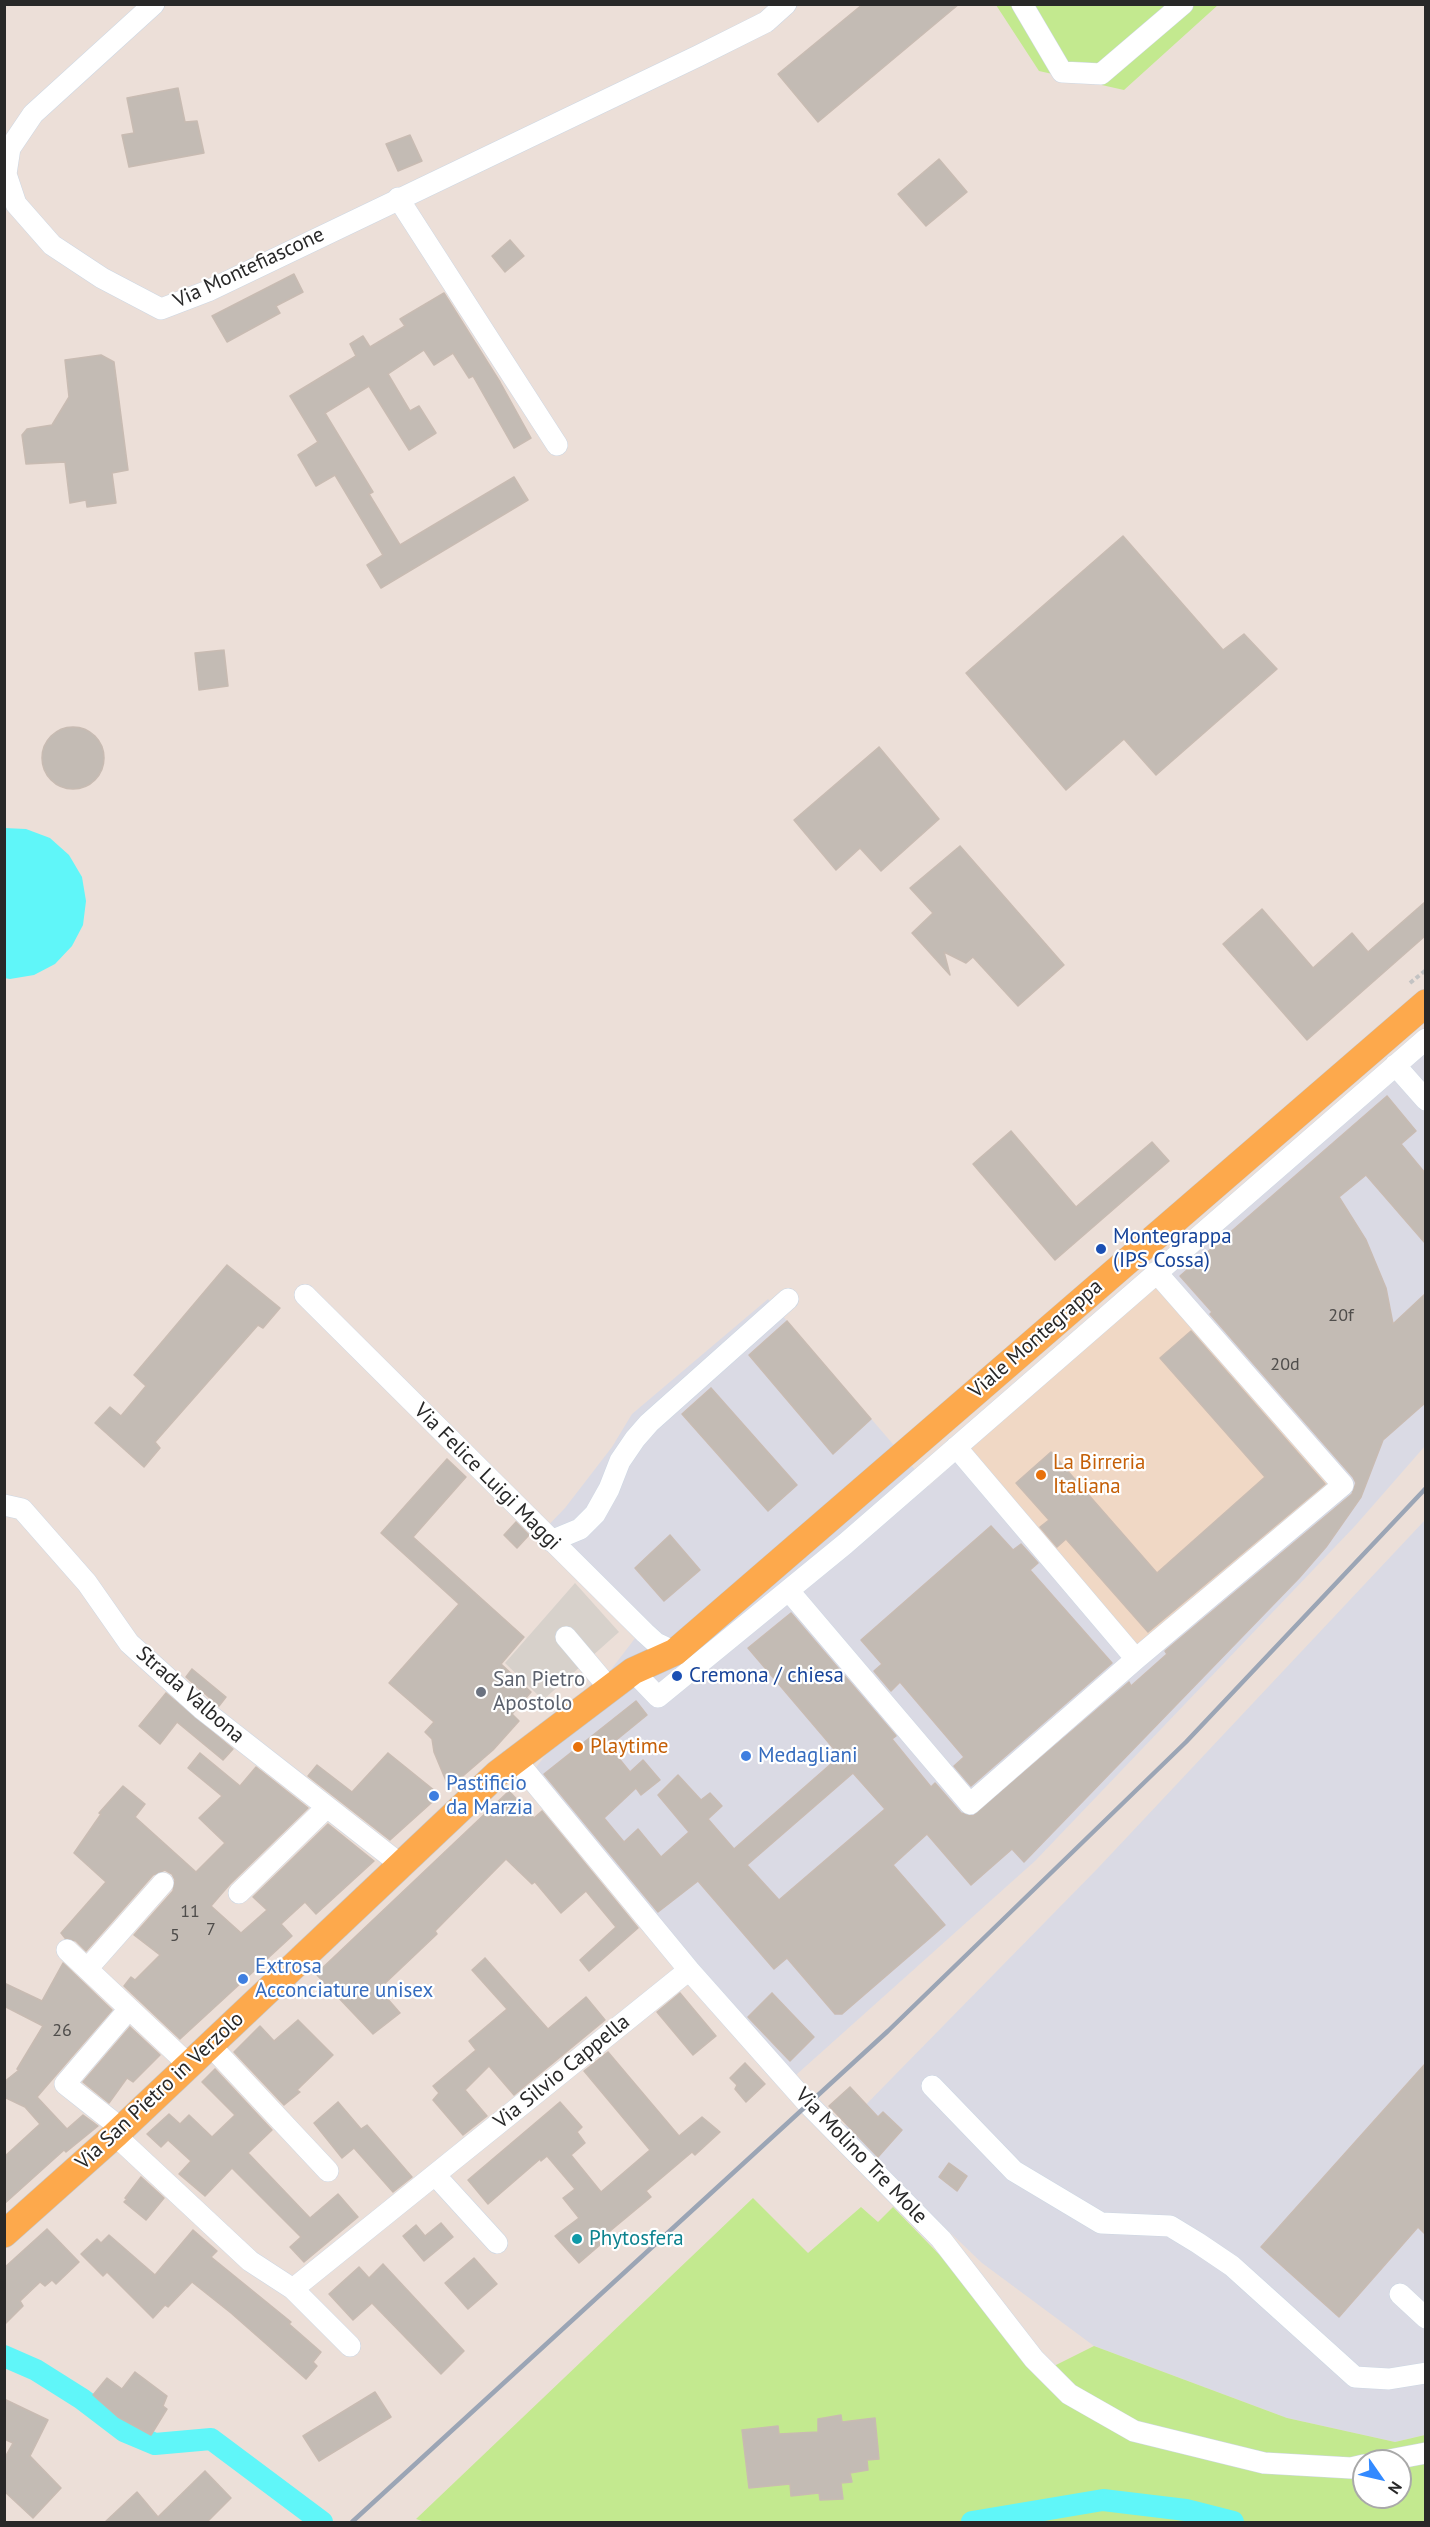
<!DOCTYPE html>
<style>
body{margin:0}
#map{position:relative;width:1430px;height:2527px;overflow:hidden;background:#ecdfd8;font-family:"PT Sans",sans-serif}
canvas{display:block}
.frame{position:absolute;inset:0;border:6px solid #282828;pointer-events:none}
.north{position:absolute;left:1352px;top:2449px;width:60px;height:60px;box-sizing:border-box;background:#fff;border:2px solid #a9a9a9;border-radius:50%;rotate:124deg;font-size:16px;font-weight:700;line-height:24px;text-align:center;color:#282828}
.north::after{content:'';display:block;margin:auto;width:21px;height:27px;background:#338aff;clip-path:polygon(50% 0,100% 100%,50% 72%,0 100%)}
</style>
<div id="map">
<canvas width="1430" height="2527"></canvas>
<div class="frame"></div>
<div class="north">N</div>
</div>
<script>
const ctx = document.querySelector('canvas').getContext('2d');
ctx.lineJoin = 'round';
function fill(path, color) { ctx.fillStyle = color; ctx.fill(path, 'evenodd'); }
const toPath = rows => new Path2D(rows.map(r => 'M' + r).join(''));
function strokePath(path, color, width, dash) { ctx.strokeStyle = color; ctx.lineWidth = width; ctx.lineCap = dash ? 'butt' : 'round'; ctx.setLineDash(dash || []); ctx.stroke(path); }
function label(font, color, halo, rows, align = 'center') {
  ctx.font = font + ' "PT Sans",sans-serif'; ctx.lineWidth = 4.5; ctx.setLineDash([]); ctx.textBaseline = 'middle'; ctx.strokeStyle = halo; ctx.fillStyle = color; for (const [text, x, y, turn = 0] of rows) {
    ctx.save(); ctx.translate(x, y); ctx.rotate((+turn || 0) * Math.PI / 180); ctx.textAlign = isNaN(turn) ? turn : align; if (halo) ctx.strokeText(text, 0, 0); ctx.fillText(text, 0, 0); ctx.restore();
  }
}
fill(toPath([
 [1425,1049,1425,1446,1355,1526,1035,1861,796,2075,680,1953,531,1774,636,1637,536,1538,565,1508,612,1447,632,1414,768,1299,929,1486,1164,1274],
 [1425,1520,1425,2435,1395,2442,1287,2418,1094,2346,982,2263,842,2129,1098,1868]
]), '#dadae4');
fill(toPath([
 [1164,1274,1352,1489,1142,1665,970,1450]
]), '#f0d8c5');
fill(toPath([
 [996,5,1218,5,1124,90,1039,71],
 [753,2198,808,2253,861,2207,878,2222,893,2207,964,2280,1036,2375,1094,2346,1287,2418,1395,2442,1425,2435,1425,2522,425,2522,416,2519],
 [1364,2461,1400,2461,1400,2497,1364,2497]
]), '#c3e98f');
fill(toPath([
 [575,1583,619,1632,543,1700,505,1663]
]), '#d7d1cb');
fill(toPath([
 [4,828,26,829,50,838,69,855,82,877,86,901,83,925,72,946,55,964,34,975,10,979,4,978]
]), '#60f6f9');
strokePath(toPath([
 [4,2356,36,2370,82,2399,124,2431,155,2444,211,2439,322,2522],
 [972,2522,1103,2500,1186,2510,1233,2522]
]), '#60f6f9', 22);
const building = toPath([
 [863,4,959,4,818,122,778,74,863,4],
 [178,88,185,122,197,121,204,153,129,167,122,135,134,133,127,98,178,88],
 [410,135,422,161,398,171,386,144,410,135],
 [939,159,967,192,926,226,898,194,939,159],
 [510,240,524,256,505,272,492,256,510,240],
 [294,274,303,292,276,306,280,313,227,342,212,316,294,274],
 [444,293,500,382,531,438,514,448,473,376,469,378,453,353,434,365,424,350,388,374,410,411,419,406,436,433,409,450,369,386,325,413,373,492,369,494,400,545,514,477,528,500,381,588,367,565,383,555,335,475,316,486,298,455,318,442,290,396,356,356,350,344,363,336,370,347,405,326,400,319,444,293],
 [101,355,114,362,128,470,112,473,116,503,87,507,86,500,70,503,65,462,26,464,22,435,27,429,52,425,69,397,65,360,101,355],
 [1123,536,1223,650,1244,634,1277,669,1156,775,1124,739,1066,790,966,673,1123,536],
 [224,650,228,686,199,690,195,653,224,650],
 '42 758a31 31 0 1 1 62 0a31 31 0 1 1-62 0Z',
 [879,747,939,819,881,871,860,848,836,870,794,820,879,747],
 [960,846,1064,965,1018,1006,973,957,966,963,944,952,950,975,912,933,933,913,910,888,960,846],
 [1425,902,1425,936,1307,1040,1223,944,1262,909,1313,968,1352,933,1368,952,1425,902],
 [1387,1096,1416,1131,1401,1144,1425,1173,1425,1243,1366,1175,1339,1197,1366,1240,1386,1288,1393,1324,1425,1294,1425,1403,1383,1440,1361,1497,1326,1547,1299,1578,1024,1862,1012,1849,971,1885,927,1834,893,1865,945,1925,842,2014,835,2014,787,1958,774,1969,698,1881,658,1912,544,1774,636,1701,647,1715,609,1746,630,1772,643,1760,660,1780,641,1795,636,1788,604,1818,624,1842,638,1829,661,1857,689,1832,658,1795,678,1775,701,1800,710,1793,722,1806,708,1819,734,1849,840,1756,748,1648,791,1613,896,1736,892,1739,931,1787,935,1783,961,1813,973,1816,1129,1682,1131,1686,1167,1654,1165,1651,1352,1494,1356,1483,1353,1477,1210,1314,1212,1312,1180,1276,1387,1096],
 [853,1773,885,1809,779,1900,747,1865,853,1773],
 [1011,1131,1076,1207,1152,1142,1169,1161,1055,1260,973,1164,1011,1131],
 [227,1265,280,1308,263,1328,258,1325,155,1442,160,1448,144,1467,95,1423,110,1407,121,1416,146,1386,134,1375,227,1265],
 [787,1321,871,1419,833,1454,749,1355,787,1321],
 [1191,1331,1325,1484,1148,1632,1066,1539,1057,1547,1040,1527,1049,1520,1016,1483,1051,1452,1157,1573,1265,1477,1160,1358,1191,1331],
 [711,1388,797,1485,768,1511,682,1414,711,1388],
 [447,1459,466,1477,413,1537,524,1637,501,1664,531,1692,512,1714,519,1721,493,1750,449,1788,434,1752,432,1739,425,1732,434,1722,389,1683,459,1604,381,1533,447,1459],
 [516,1522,529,1535,517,1548,504,1535,516,1522],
 [991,1526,1013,1550,1021,1544,1038,1563,1030,1570,1112,1663,971,1786,954,1766,964,1757,900,1682,891,1691,874,1671,882,1664,861,1640,991,1526],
 [670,1535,700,1570,664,1601,635,1568,670,1535],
 [192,1669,226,1697,219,1706,186,1677,192,1669],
 [166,1693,233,1749,223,1760,177,1722,160,1744,139,1726,166,1693],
 [200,1753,240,1786,256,1767,308,1808,230,1884,211,1906,241,1933,267,1910,253,1897,328,1824,374,1861,316,1914,305,1902,281,1924,292,1936,180,2039,124,1986,131,1977,135,1980,160,1955,134,1935,173,1891,175,1880,172,1874,165,1870,153,1875,86,1951,76,1941,65,1938,61,1933,106,1882,74,1853,101,1814,99,1813,123,1786,145,1804,135,1817,196,1872,225,1843,199,1818,222,1796,188,1768,200,1753],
 [388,1753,440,1795,390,1840,308,1776,317,1765,352,1792,388,1753],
 [509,1791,534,1818,542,1811,638,1928,589,1971,580,1960,616,1927,586,1891,561,1913,535,1882,532,1884,506,1859,435,1931,437,1934,379,1989,400,2013,373,2034,316,1974,509,1791],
 [485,1958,548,2029,586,1997,605,2020,514,2095,489,2066,465,2090,487,2116,463,2135,433,2100,439,2093,433,2086,476,2050,469,2041,507,2009,472,1970,485,1958],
 [63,1963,112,2010,37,2097,67,2129,83,2115,98,2126,66,2152,64,2150,4,2204,4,2157,40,2124,25,2107,4,2097,6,2085,4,2082,19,2070,17,2069,43,2026,4,2006,4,1983,42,2001,63,1963],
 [680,1993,716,2036,693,2055,657,2012,680,1993],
 [772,1993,814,2037,790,2061,748,2017,772,1993],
 [298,2020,333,2055,297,2090,300,2092,284,2105,234,2052,260,2026,274,2041,298,2020],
 [130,2027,160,2055,133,2082,127,2078,109,2103,83,2082,130,2027],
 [608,2052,679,2136,702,2117,720,2132,695,2155,692,2152,646,2191,651,2197,598,2241,601,2244,579,2263,555,2236,579,2218,563,2198,575,2189,547,2156,541,2161,540,2159,488,2204,468,2180,560,2102,582,2127,577,2132,585,2143,571,2155,601,2192,650,2150,584,2071,608,2052],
 [745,2063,765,2084,746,2102,735,2089,737,2085,730,2078,745,2063],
 [1425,2064,1425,2234,1418,2227,1339,2317,1261,2247,1425,2064],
 [215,2069,272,2130,248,2153,310,2218,338,2194,358,2217,304,2262,290,2247,301,2237,232,2168,205,2196,179,2174,191,2161,168,2140,161,2147,147,2134,169,2114,180,2124,189,2115,212,2137,235,2115,202,2082,215,2069],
 [850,2087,878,2117,883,2112,902,2130,878,2157,829,2106,850,2087],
 [338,2102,361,2129,367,2125,412,2177,393,2192,354,2148,342,2158,314,2123,338,2102],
 [949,2163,967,2176,957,2191,939,2177,949,2163],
 [141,2177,164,2198,146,2220,124,2202,127,2199,125,2198,141,2177],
 [441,2223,453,2237,424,2261,403,2236,416,2225,425,2236,441,2223],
 [47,2229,79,2262,56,2284,52,2280,45,2286,40,2282,20,2301,23,2306,4,2325,4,2268,47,2229],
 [193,2230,217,2251,211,2257,291,2322,289,2324,321,2352,313,2362,317,2366,306,2379,231,2313,192,2282,168,2307,165,2305,153,2318,107,2272,103,2276,81,2254,97,2239,101,2243,109,2235,155,2275,193,2230],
 [474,2258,497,2284,468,2309,445,2283,474,2258],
 [383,2264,464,2351,441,2374,372,2303,353,2320,329,2294,359,2267,369,2278,383,2264],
 [135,2372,167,2396,163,2406,167,2409,151,2435,118,2417,93,2395,107,2378,122,2389,135,2372],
 [375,2392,391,2417,319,2461,303,2436,375,2392],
 [4,2399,48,2420,30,2456,61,2488,33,2518,4,2491,4,2459,13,2443,4,2439,4,2399],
 [841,2415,842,2422,875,2418,879,2459,867,2460,868,2470,850,2473,852,2482,841,2483,843,2499,820,2500,819,2493,791,2496,790,2484,749,2488,742,2430,778,2426,779,2434,818,2432,818,2419,841,2415],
 [205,2471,231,2498,206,2523,104,2523,137,2492,158,2517,205,2471]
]);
fill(building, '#c3bbb4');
strokePath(building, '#c8bbb2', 1.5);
const minor = toPath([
 [154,4,33,114,10,148,6,174,16,204,52,245,102,278,161,309,208,291,698,56,766,22,786,4],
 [1022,4,1062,72,1101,74,1183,4],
 [398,198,557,445],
 [1395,1065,1426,1100],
 [305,1295,645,1633,656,1643,675,1652],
 [956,1447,1136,1659],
 [4,1505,22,1509,87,1583,129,1643,202,1709,400,1864],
 [551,1541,580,1529,595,1514,609,1489,620,1461,635,1439,649,1423,788,1299],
 [789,1591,970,1804,1136,1659,1343,1485,1156,1272],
 [566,1637,610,1689],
 [633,1671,658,1697,845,1544,1426,1039],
 [516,1760,689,1970,808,2104,941,2239,1034,2359,1069,2394,1134,2431,1264,2463,1351,2468,1364,2465],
 [239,1893,327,1807],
 [67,1950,189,2065],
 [87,1969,163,1883],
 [210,2045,328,2171],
 [932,2086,1014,2171,1101,2223,1170,2226,1198,2243,1232,2266,1355,2377,1389,2379,1426,2373],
 [122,2129,65,2084,129,2009],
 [115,2135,250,2261,293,2289,689,1970],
 [435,2175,497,2243],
 [293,2289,350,2346],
 [1400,2294,1426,2318],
 [1384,2461,1426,2453]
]);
const major = toPath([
 [4,2234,115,2135,497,1774,633,1671,675,1652,1426,1003]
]);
strokePath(minor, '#cdd7e3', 22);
strokePath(major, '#c3c3c3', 28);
strokePath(toPath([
 [1410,983,1426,970]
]), '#c3c3c3', 4, [4.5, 3]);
strokePath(minor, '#fff', 21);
strokePath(major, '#fda94c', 27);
strokePath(toPath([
 [352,2522,888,2031,1186,1742,1426,1488]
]), '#9ba5b5', 4.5);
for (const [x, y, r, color] of [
 [1101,1249,6,"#1a4fb4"],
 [1041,1475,6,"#e8710a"],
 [677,1676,6,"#1a4fb4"],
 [481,1692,6,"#6b7280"],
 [578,1747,6,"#e8710a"],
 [746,1756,6,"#3f7fe0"],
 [434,1796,6,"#3f7fe0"],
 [243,1979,6,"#3f7fe0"],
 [577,2239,6,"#0f9aa8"]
]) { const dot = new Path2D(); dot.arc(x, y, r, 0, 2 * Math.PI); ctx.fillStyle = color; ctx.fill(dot); strokePath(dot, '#fff', 2); }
label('18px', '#4f4d4b', null, [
 ["20f",1341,1316],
 ["20d",1285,1365],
 ["11",190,1912],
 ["7",211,1930],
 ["5",175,1936],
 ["26",62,2031]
]);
label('21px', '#282828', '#fff', [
 ["Via Montefiascone",249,268,-25],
 ["Viale Montegrappa",1036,1339,-41],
 ["Via Felice Luigi Maggi",487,1477,45],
 ["Strada Valbona",190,1695,41],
 ["Via Silvio Cappella",562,2072,-39],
 ["Via San Pietro in Verzolo",160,2091,-43],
 ["Via Molino Tre Mole",861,2156,46]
]);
label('21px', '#164399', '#fff', [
 ["Montegrappa",1113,1237],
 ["(IPS Cossa)",1113,1261],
 ["Cremona / chiesa",689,1676]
], 'left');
label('21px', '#c56008', '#fff', [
 ["La Birreria",1053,1463],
 ["Italiana",1053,1487],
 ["Playtime",590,1747]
], 'left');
label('21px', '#5b616d', '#fff', [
 ["San Pietro",493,1680],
 ["Apostolo",493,1704]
], 'left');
label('21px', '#366cbe', '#fff', [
 ["Medagliani",758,1756],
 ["Pastificio",446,1784],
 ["da Marzia",446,1808],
 ["Extrosa",255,1967],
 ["Acconciature unisex",255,1991]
], 'left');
label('21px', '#0d838f', '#fff', [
 ["Phytosfera",589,2239]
], 'left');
</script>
